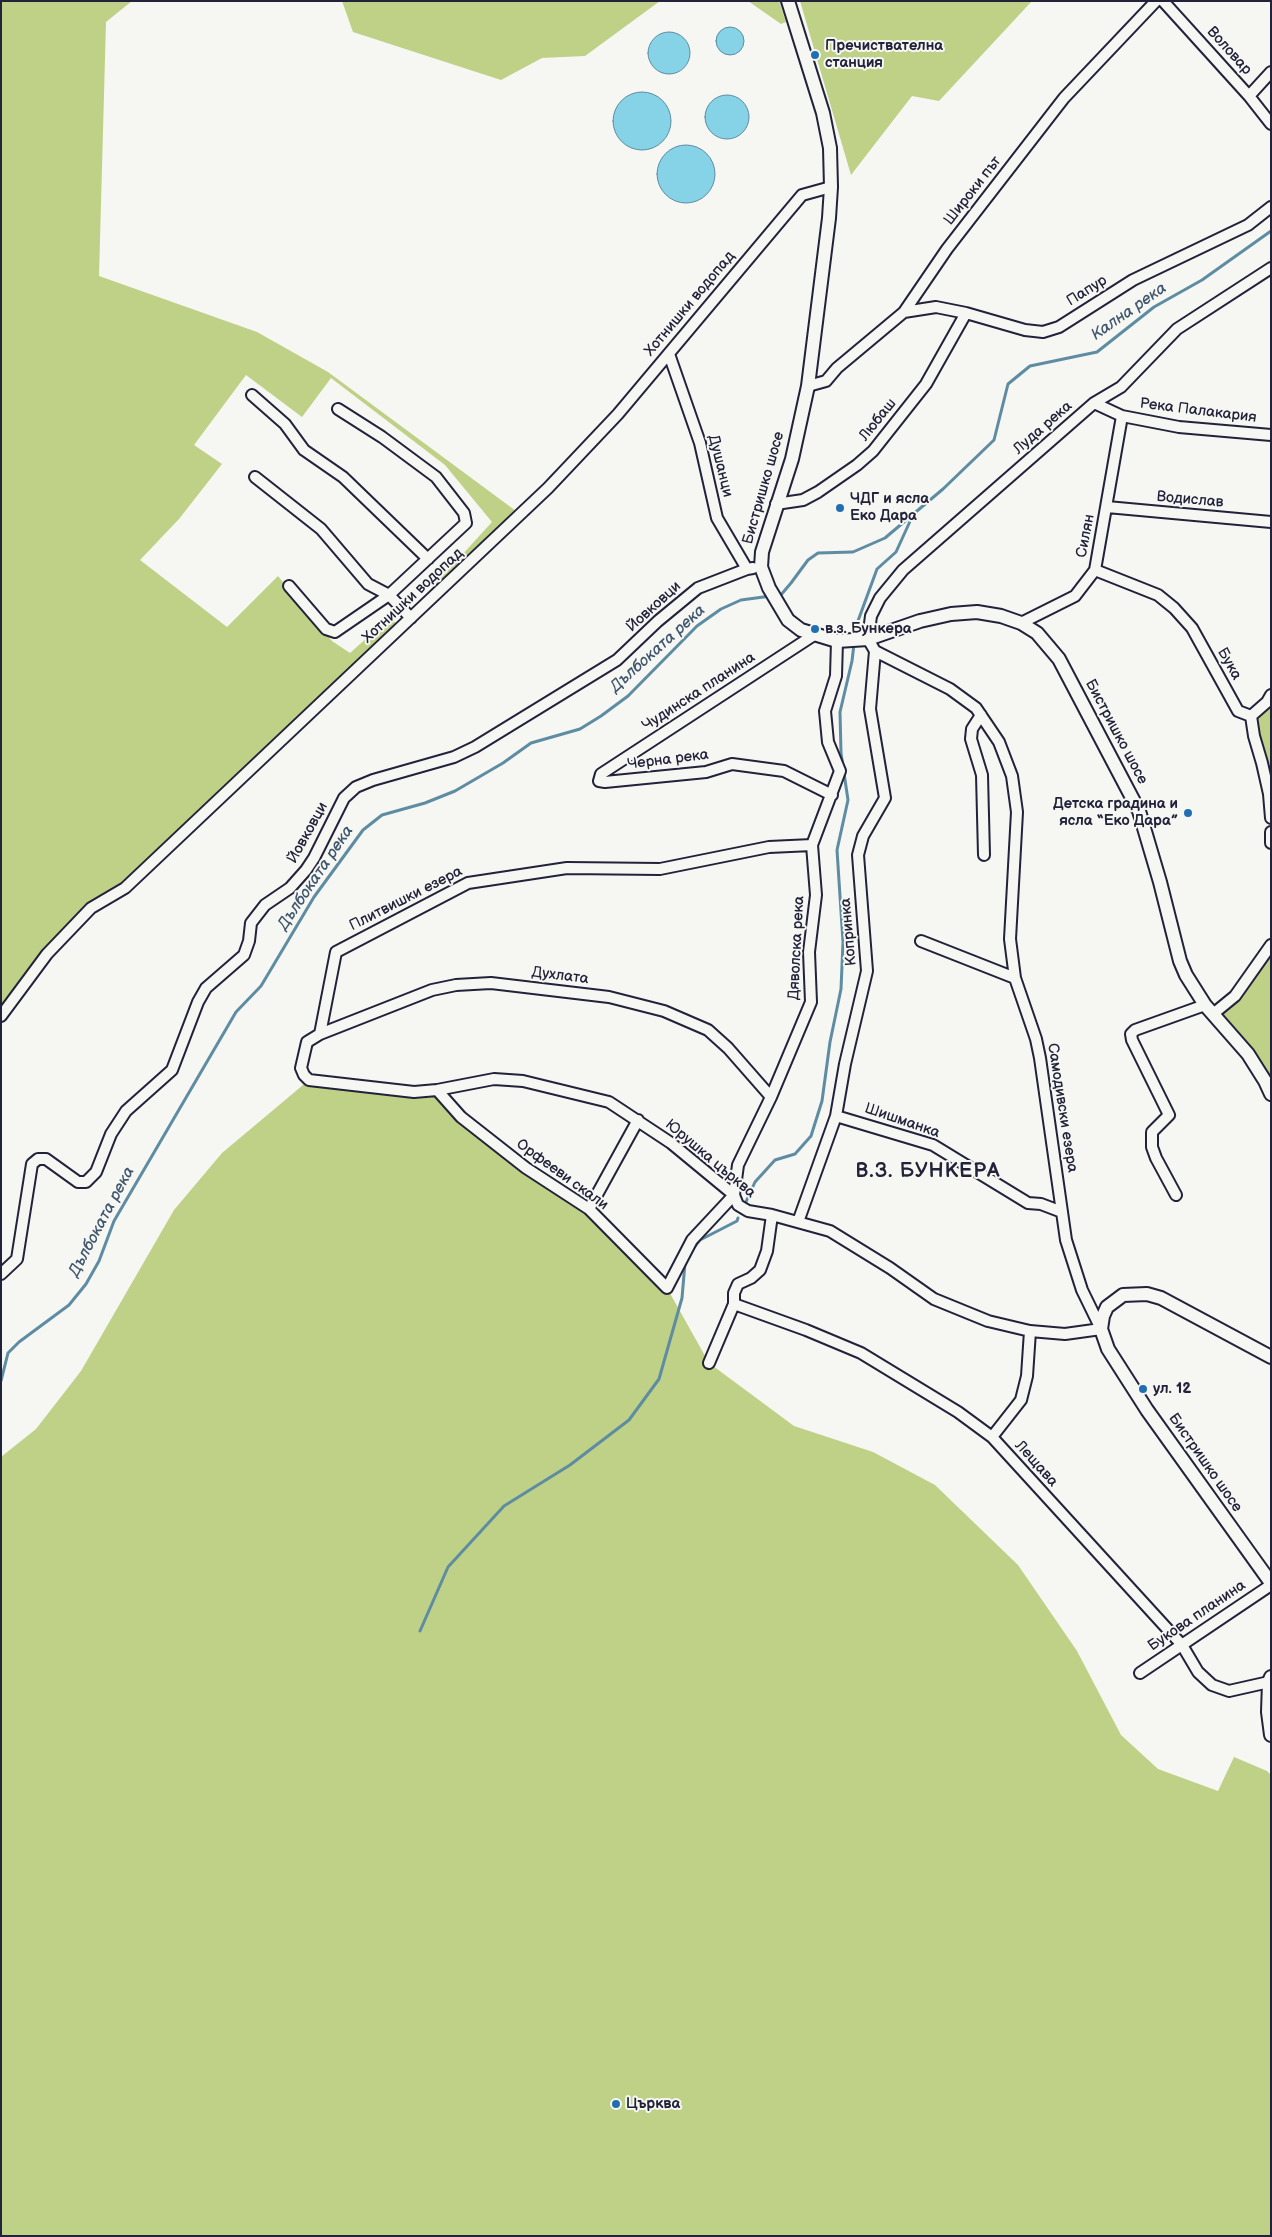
<!DOCTYPE html>
<meta charset="utf-8">
<style>
body{margin:0}
#map{position:relative;width:1272px;height:2237px;overflow:hidden;background:#f6f6f2;font-family:"Balsamiq Sans",sans-serif}
canvas{display:block}
.frame{position:absolute;inset:0;border:2px solid #22223b;pointer-events:none}
</style>
<div id="map">
<canvas width="1272" height="2237"></canvas>
<div class="frame"></div>
</div>
<script>
const ctx = document.querySelector('canvas').getContext('2d');
ctx.lineJoin = 'round';
function fill(path, color) { ctx.fillStyle = color; ctx.fill(path, 'evenodd'); }
const toPath = rows => new Path2D(rows.map(r => 'M' + r).join(''));
function strokePath(path, color, width, dash) { ctx.strokeStyle = color; ctx.lineWidth = width; ctx.lineCap = dash ? 'butt' : 'round'; ctx.setLineDash(dash || []); ctx.stroke(path); }
function label(font, color, halo, rows, align = 'center') {
  ctx.font = font + ' "Balsamiq Sans",sans-serif'; ctx.lineWidth = 4; ctx.setLineDash([]); ctx.textBaseline = 'middle'; ctx.strokeStyle = halo; ctx.fillStyle = color; for (const [text, x, y, turn = 0] of rows) {
    ctx.save(); ctx.translate(x, y); ctx.rotate((+turn || 0) * Math.PI / 180); ctx.textAlign = isNaN(turn) ? turn : align; if (halo) ctx.strokeText(text, 0, 0); ctx.fillText(text, 0, 0); ctx.restore();
  }
}
fill(toPath([
 [1,1,132,1,106,22,99,276,257,332,328,372,520,514,125,888,91,908,1,1016],
 [246,375,302,417,331,378,445,465,492,522,398,625,390,617,350,653,332,641,278,576,227,627,140,560,179,519,222,464,194,445],
 [342,1,660,1,585,56,542,58,501,80,353,32],
 [748,1,779,1,786,22,781,24],
 [800,1,1032,1,939,101,912,96,851,175],
 [1271,695,1271,818,1251,716],
 [1271,945,1271,1078,1265,1081,1213,1014,1235,996],
 [309,1080,437,1090,461,1117,589,1209,667,1288,709,1363,794,1426,873,1452,935,1485,1018,1565,1077,1651,1121,1735,1158,1769,1218,1791,1234,1757,1267,1771,1271,1775,1271,2236,1,2236,1,1457,36,1429,81,1371,174,1210,222,1153]
]), '#bfd186');
const water = toPath([
 '716 41a14 14 0 1 1 28 0a14 14 0 1 1-28 0Z',
 '648 53a21 21 0 1 1 42 0a21 21 0 1 1-42 0Z',
 '613 121a29 29 0 1 1 58 0a29 29 0 1 1-58 0Z',
 '705 117a22 22 0 1 1 44 0a22 22 0 1 1-44 0Z',
 '657 174a29 29 0 1 1 58 0a29 29 0 1 1-58 0Z'
]);
fill(water, '#86d2e6');
strokePath(water, '#5e8ca2', 1);
strokePath(toPath([
 [777,596,780,596,791,583,808,560,818,553,853,552,885,538,943,489,994,440,1008,384,1030,366,1097,352,1154,307,1202,280,1271,231],
 [854,637,855,629,877,569,896,552,912,517],
 [745,1204,755,1182,775,1160,795,1154,811,1136,822,1101,830,1042,841,989,843,942,837,850,848,800,841,753,840,712,852,661,854,644],
 [691,1251,700,1240,737,1221,738,1218],
 [1,1381,8,1353,19,1342,69,1305,86,1284,99,1261,114,1221,236,1012,261,986,314,897,363,830,382,815,425,803,455,791,503,763,531,743,580,729,601,716,628,696,697,626,721,609,741,600,771,596],
 [420,1631,448,1567,504,1506,570,1465,629,1420,659,1379,682,1298,685,1263]
]), '#5e8ca2', 3);
const minor = toPath([
 [1163,1,1249,96,1271,124],
 [1249,96,1271,72],
 [904,312,936,307,966,313,1025,330,1043,332,1059,327,1133,280,1248,225,1271,207],
 [669,354,700,443,717,518,747,569,753,568],
 [808,386,826,381,837,368,904,312,947,249,1064,98,1156,1],
 [252,395,285,424,304,450,343,477,428,559],
 [1094,403,1122,416,1179,427,1271,435],
 [255,477,321,529,368,584,389,595,411,618],
 [776,504,803,500,818,492,857,465,873,451,926,384,966,313],
 [1107,507,1271,522],
 [1095,570,1158,595,1174,608,1192,628,1238,711,1251,716],
 [289,586,326,629,335,632,389,595,466,523,464,513,436,477,382,437,338,409],
 [1021,623,1075,596,1095,570,1122,416],
 [814,635,601,774,599,781,605,782,706,772,732,764,784,771,832,795],
 [981,715,972,729,971,739,982,775,984,855],
 [1251,716,1254,736,1262,763,1269,794,1271,818],
 [1251,716,1267,702,1271,695],
 [1271,832,1271,843],
 [921,941,1015,978],
 [1213,1014,1235,996,1271,945],
 [1,1016,47,954,91,908,125,888,548,488,618,414,802,195,831,187],
 [320,1034,336,952,468,883,567,868,660,869,769,847,812,845],
 [437,1090,461,1117,526,1168,589,1209,667,1288,692,1240,734,1195,738,1165,771,1097,811,1002,809,952,816,895,812,845,840,771,828,742,825,711,836,676,837,641],
 [771,1097,728,1048,708,1030,664,1011,609,997,491,983,456,985,432,990,320,1034,307,1042,301,1068,304,1075,309,1080,414,1092,437,1090,494,1079,523,1081,609,1102,671,1143,734,1195,738,1205,748,1211,772,1215,830,1231,890,1268,934,1299,988,1321,1030,1331,1065,1334,1101,1329,1082,1290,1066,1240,1040,1058,1036,1039,1015,978,1010,939,1017,812,1012,776,999,742,976,708,950,689,875,651],
 [836,1116,933,1145,1028,1203,1041,1204,1062,1212],
 [1176,1195,1156,1158,1152,1147,1152,1132,1169,1115,1132,1040,1131,1034,1135,1030,1205,1005],
 [589,1209,638,1120],
 [798,1222,836,1116,845,1064,867,971,858,855,863,836,885,798,870,709,875,651,868,639,871,616,880,598,903,570,1094,403,1121,387,1177,329,1271,268],
 [1,1274,17,1259,32,1164,38,1159,46,1159,78,1182,86,1182,96,1172,111,1134,126,1111,172,1070,198,1002,206,988,244,955,249,941,251,923,265,905,290,888,306,870,314,858,344,798,356,787,373,780,454,757,475,747,617,660,658,621,698,588,747,569],
 [734,1304,806,1330,861,1353,958,1412,992,1437,1182,1645,1198,1672,1212,1685,1229,1691,1269,1682],
 [709,1363,734,1304,734,1293,738,1284,751,1278,760,1270,767,1251,772,1215],
 [992,1437,1021,1400,1027,1376,1030,1331],
 [1140,1673,1271,1585]
]);
const tertiary = toPath([
 [788,1,823,113,830,148,831,187,829,218,808,386,792,459,762,552,761,567,769,588,788,620,801,630,837,641,868,639,920,621,951,614,977,612,1001,616,1021,623,1037,633,1059,659,1139,811,1160,882,1180,961,1186,975,1205,1005,1248,1054,1265,1081,1271,1094],
 [1271,1357,1161,1298,1147,1294,1123,1295,1107,1307,1103,1316,1101,1329,1108,1349,1147,1410,1271,1583],
 [1271,1677,1269,1682,1268,1712,1271,1735]
]);
strokePath(minor, '#22223b', 14);
strokePath(tertiary, '#22223b', 16);
strokePath(minor, '#f6f6f2', 10);
strokePath(tertiary, '#f6f6f2', 12);
for (const [x, y, r, color] of [
 [815,55,5,"#1f6fb2"],
 [840,508,5,"#1f6fb2"],
 [815,629,5,"#1f6fb2"],
 [1188,813,5,"#1f6fb2"],
 [1143,1389,5,"#1f6fb2"],
 [616,2104,5,"#1f6fb2"]
]) { const dot = new Path2D(); dot.arc(x, y, r, 0, 2 * Math.PI); ctx.fillStyle = color; ctx.fill(dot); strokePath(dot, '#f6f6f2', 2); }
label('bold 15px', '#22223b', '#f6f6f2', [
 ["Пречиствателна",825,46],
 ["станция",825,63],
 ["ЧДГ и ясла",850,499],
 ["Еко Дара",850,516],
 ["в.з. Бункера",825,629],
 ["Детска градина и",1178,804,"right"],
 ["ясла “Еко Дара”",1178,821,"right"],
 ["ул. 12",1153,1389],
 ["Църква",626,2104]
], 'left');
label('15px', '#22223b', '#f6f6f2', [
 ["Воловар",1229,51,48],
 ["Широки път",973,191,-52],
 ["Папур",1087,291,-32],
 ["Хотнишки водопад",690,304,-50],
 ["Река Палакария",1198,411,7],
 ["Любаш",878,420,-51],
 ["Луда река",1043,428,-41],
 ["Душанци",720,466,76],
 ["Бистришко шосе",764,488,-74],
 ["Водислав",1190,500,5],
 ["Силян",1086,536,-79],
 ["Хотнишки водопад",413,596,-43],
 ["Йовковци",654,607,-42],
 ["Бука",1229,664,61],
 ["Чудинска планина",699,692,-33],
 ["Бистришко шосе",1116,732,62],
 ["Черна река",668,760,-7],
 ["Йовковци",308,833,-61],
 ["Плитвишки езера",406,899,-27],
 ["Копринка",849,932,-95],
 ["Дяволска река",797,948,-87],
 ["Духлата",560,976,7],
 ["Самодивски езера",1062,1108,81],
 ["Шишманка",902,1121,19],
 ["Юрушка църква",710,1159,40],
 ["Орфееви скали",562,1175,36],
 ["Бистришко шосе",1205,1463,55],
 ["Лещава",1036,1464,48],
 ["Букова планина",1197,1616,-34]
]);
label('italic 16px', '#40576e', '#f6f6f2', [
 ["Кална река",1129,312,-35],
 ["Дълбоката река",658,649,-42],
 ["Дълбоката река",316,878,-56],
 ["Дълбоката река",102,1222,-62]
]);
ctx.letterSpacing = '1px';
label('bold 20px', '#22223b', '#f6f6f2', [
 ["В.З. БУНКЕРА",928,1172]
]);
ctx.letterSpacing = '0px';
</script>
